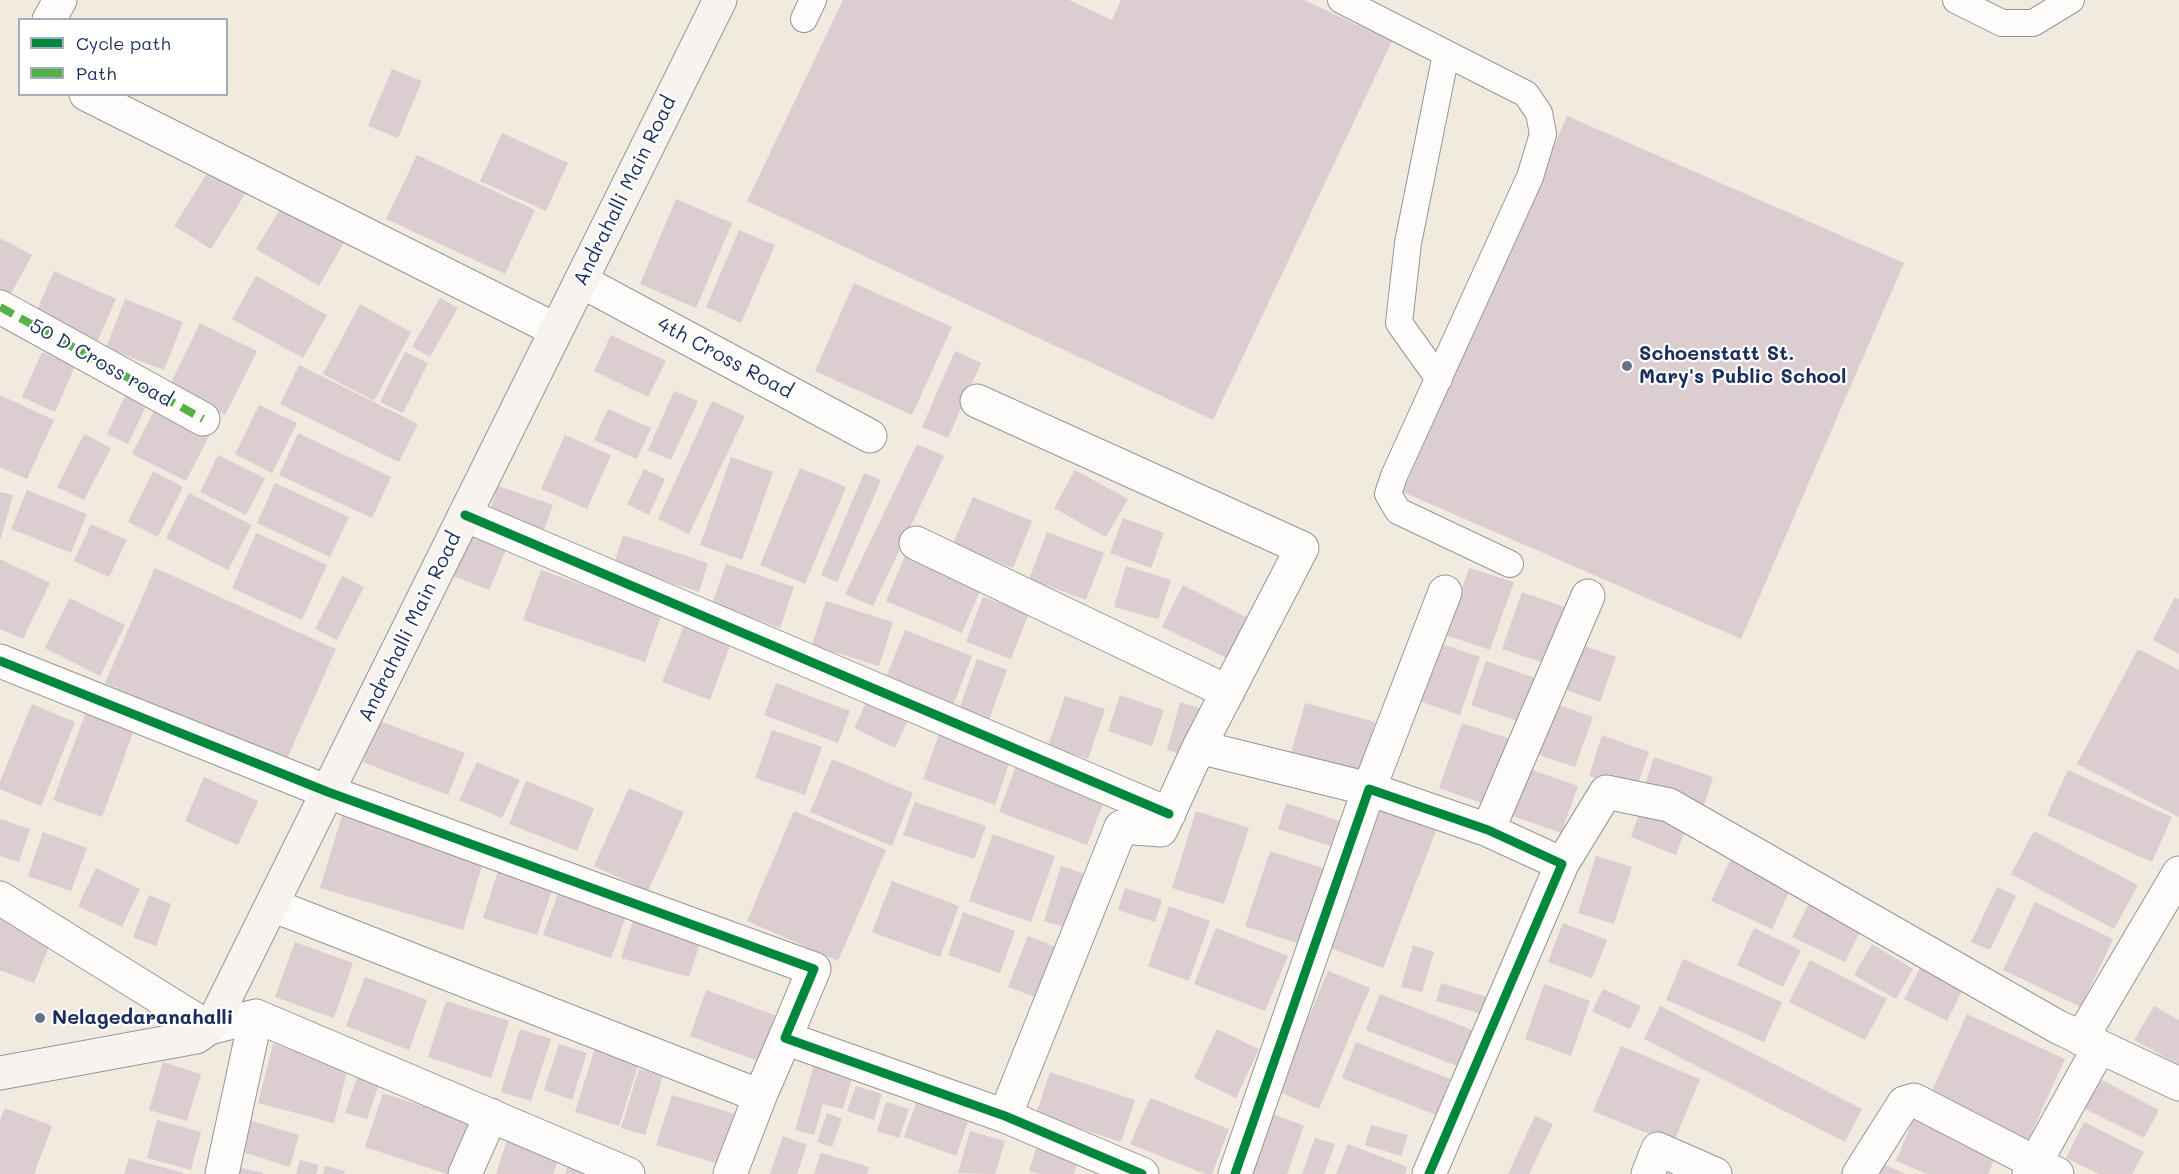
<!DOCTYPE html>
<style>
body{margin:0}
#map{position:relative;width:2179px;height:1174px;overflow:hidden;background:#f0eadf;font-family:Mali,sans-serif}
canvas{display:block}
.legend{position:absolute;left:18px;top:18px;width:210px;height:78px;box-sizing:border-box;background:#fff;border:2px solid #a4acbf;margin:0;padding:8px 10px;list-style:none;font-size:18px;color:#1b2f5e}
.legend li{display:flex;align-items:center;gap:12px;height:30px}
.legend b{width:30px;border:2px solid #a4acbf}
</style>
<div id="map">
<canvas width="2179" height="1174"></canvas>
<ul class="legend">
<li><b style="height:8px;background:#00873e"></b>Cycle path</li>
<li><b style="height:8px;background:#55b248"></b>Path</li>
</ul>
</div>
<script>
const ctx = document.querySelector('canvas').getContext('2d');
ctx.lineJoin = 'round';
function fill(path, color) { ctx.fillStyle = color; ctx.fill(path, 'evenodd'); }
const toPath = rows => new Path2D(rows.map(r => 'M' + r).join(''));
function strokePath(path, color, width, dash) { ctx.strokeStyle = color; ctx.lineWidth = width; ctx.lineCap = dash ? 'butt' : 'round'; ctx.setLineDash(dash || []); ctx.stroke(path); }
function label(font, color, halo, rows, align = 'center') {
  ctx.font = font + ' Mali,sans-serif'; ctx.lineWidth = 4.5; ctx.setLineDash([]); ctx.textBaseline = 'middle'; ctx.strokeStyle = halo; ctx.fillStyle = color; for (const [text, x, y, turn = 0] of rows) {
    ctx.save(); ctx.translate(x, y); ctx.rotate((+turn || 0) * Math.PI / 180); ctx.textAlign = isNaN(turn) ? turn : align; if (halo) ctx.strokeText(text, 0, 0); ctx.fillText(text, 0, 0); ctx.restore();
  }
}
fill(toPath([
 [843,0,1069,0,1112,20,1121,0,1304,0,1392,41,1213,420,747,201],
 [392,69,422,81,398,138,368,126],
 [1567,116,1904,263,1741,639,1403,492],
 [502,133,568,163,546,211,480,181],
 [417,155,535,210,505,274,386,219],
 [213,164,250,186,211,249,174,226],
 [676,199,732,223,696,308,640,284],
 [282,206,345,241,319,286,256,249],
 [739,230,775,245,741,323,706,307],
 [0,238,32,255,7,301,0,297],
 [54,271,116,299,95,347,33,319],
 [256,276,327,315,303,358,232,319],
 [854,283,952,327,912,415,815,371],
 [440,298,458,308,430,357,412,347],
 [125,299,183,322,164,370,106,348],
 [360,304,411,332,374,401,323,374],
 [200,323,257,351,225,415,169,387],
 [611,335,666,361,648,397,594,371],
 [955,351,981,363,948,438,922,427],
 [42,352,75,366,55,412,22,397],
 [405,352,428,363,403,413,380,402],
 [299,365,418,424,399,462,280,404],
 [674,391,698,401,671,460,648,450],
 [126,394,147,404,128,444,107,434],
 [0,395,54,420,27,479,0,467],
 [712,401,745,416,689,534,658,519],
 [259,405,297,423,272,473,235,454],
 [156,407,210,434,186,481,132,454],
 [608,409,651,428,637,459,594,440],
 [298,433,391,477,372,518,279,475],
 [84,434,111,448,84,500,57,487],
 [565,435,611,455,587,509,541,489],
 [917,444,944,456,873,606,845,594],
 [218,455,265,478,246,515,200,492],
 [731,457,773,472,742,560,700,545],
 [800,468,846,487,805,584,760,565],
 [644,469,665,479,649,515,627,504],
 [1075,470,1128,499,1106,537,1054,508],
 [153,471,183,487,158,537,128,522],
 [864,473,881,480,837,582,821,575],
 [275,483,349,517,330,557,257,523],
 [498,486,553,505,542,535,488,515],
 [27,490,87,514,71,553,11,529],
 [0,492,13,495,1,538,0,538],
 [189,493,252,525,228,570,166,538],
 [973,497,1032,521,1013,568,953,544],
 [1123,518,1164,533,1151,568,1110,553],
 [91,524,127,540,109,577,74,561],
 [1047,532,1104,553,1086,600,1029,579],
 [256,533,327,565,302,620,232,588],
 [465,533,506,550,489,590,448,574],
 [623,535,708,563,699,592,614,564],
 [907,551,983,584,962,633,886,601],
 [0,559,50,583,23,639,0,629],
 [726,564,794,587,780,628,712,604],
 [1126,566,1171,580,1158,619,1114,607],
 [155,568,336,649,285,763,105,683],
 [1469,568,1514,582,1490,650,1446,635],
 [541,570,662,613,645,662,523,620],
 [342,576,364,587,337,640,315,629],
 [1183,585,1248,618,1229,659,1162,627],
 [1522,592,1570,609,1550,665,1502,649],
 [983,597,1029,613,1011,659,966,642],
 [2175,597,2179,599,2179,654,2153,640],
 [70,598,125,625,100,676,45,648],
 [826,601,893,622,879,666,812,645],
 [686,620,733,637,710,700,662,682],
 [905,630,972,656,952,708,884,682],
 [1436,642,1480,657,1460,715,1416,700],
 [1573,642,1616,657,1600,702,1558,687],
 [2138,649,2179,670,2179,817,2077,764],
 [977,659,1007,670,989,720,959,709],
 [1486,661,1535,678,1520,722,1471,705],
 [776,683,850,711,838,743,764,715],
 [1120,695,1164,710,1152,746,1108,731],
 [1065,696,1105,709,1088,759,1048,746],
 [867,701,908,720,895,748,854,728],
 [1180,702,1203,709,1191,757,1167,750],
 [1551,702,1593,717,1575,767,1533,753],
 [1305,703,1375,722,1359,779,1289,760],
 [32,704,75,722,41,806,0,789,0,781],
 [86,712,134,730,102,817,53,800],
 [379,721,465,753,448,795,363,762],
 [1462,723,1510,739,1487,805,1439,788],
 [772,730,822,747,805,795,755,778],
 [939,734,1010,760,995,805,923,779],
 [1602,735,1649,752,1635,792,1589,776],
 [1654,757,1713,777,1703,808,1644,787],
 [832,759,913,793,892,846,810,812],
 [477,762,520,780,502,818,459,800],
 [1016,766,1105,799,1087,845,999,812],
 [1529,769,1578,786,1561,833,1513,816],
 [2068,770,2172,817,2152,862,2047,815],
 [204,777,258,801,238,845,185,821],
 [526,781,594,808,577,851,509,824],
 [629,788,684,812,648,891,594,866],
 [915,802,986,826,974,859,903,835],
 [1384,802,1439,823,1383,968,1327,947],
 [1286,803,1348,824,1339,849,1278,829],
 [1642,805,1688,823,1676,855,1631,837],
 [344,809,486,852,463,930,320,888],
 [794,811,886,850,838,961,747,921],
 [1196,811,1249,828,1224,904,1172,888],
 [0,819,30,829,19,862,0,856],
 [2034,831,2138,885,2114,929,2011,874],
 [43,832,87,848,71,891,28,876],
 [993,834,1055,856,1031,922,969,901],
 [1270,851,1334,872,1309,947,1245,926],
 [1596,856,1632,867,1614,924,1578,913],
 [1731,858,1792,886,1772,929,1711,901],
 [1061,866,1091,876,1074,930,1044,921],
 [96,868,140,889,122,927,78,906],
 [499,868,553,887,537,935,483,918],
 [892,881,959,906,940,957,872,932],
 [1997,887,2016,896,1990,950,1971,942],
 [560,888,628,911,611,958,543,935],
 [1125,888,1162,900,1155,922,1118,910],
 [149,895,171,904,156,946,133,937],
 [1811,899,1863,925,1845,962,1792,937],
 [2035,902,2113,939,2081,1007,2003,970],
 [1169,906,1210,921,1189,981,1148,966],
 [0,912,54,934,34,983,0,970],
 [963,912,1015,931,1000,973,948,955],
 [633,920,701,940,689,977,621,958],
 [1563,923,1607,940,1592,978,1548,962],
 [1216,928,1288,956,1265,1011,1194,984],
 [1754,928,1801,950,1783,987,1737,965],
 [1028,936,1059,948,1040,999,1008,987],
 [295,942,353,963,334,1018,275,997],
 [1872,944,1913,969,1896,999,1854,975],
 [1413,945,1434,952,1422,992,1401,987],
 [1683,959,1782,1002,1764,1042,1666,1000],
 [1810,960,1887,999,1865,1040,1789,1002],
 [1921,966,1964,987,1947,1021,1904,999],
 [1328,971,1370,988,1319,1109,1277,1091],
 [365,977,427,1000,409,1050,346,1026],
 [1441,983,1490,998,1485,1015,1436,1001],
 [1544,984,1590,1001,1571,1056,1525,1039],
 [1603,989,1641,1006,1630,1029,1592,1011],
 [706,990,777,1016,761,1062,690,1036],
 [1380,994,1472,1030,1457,1066,1366,1030],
 [446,1001,509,1021,491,1078,428,1057],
 [1660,1006,1862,1109,1845,1142,1644,1039],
 [2154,1006,2179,1020,2179,1065,2134,1040],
 [1967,1014,2065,1059,2028,1140,1930,1095],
 [520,1029,551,1039,531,1101,501,1092],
 [1217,1029,1259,1049,1236,1098,1194,1078],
 [1356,1042,1450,1079,1436,1115,1342,1078],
 [273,1044,349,1064,334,1123,258,1103],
 [559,1044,587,1053,572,1100,544,1090],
 [1621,1046,1700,1079,1673,1144,1593,1111],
 [595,1048,639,1062,619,1126,575,1112],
 [816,1058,855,1069,843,1109,823,1104,814,1135,795,1130],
 [163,1062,201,1074,187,1121,149,1110],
 [639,1069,663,1076,645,1135,621,1128],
 [1050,1072,1135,1100,1121,1142,1036,1114],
 [357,1077,379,1084,367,1119,345,1113],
 [2098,1078,2159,1110,2144,1138,2083,1108],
 [856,1086,882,1094,874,1120,847,1111],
 [383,1093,476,1124,459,1174,447,1174,365,1147],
 [672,1095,738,1115,722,1165,656,1145],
 [1150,1098,1229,1129,1212,1174,1205,1174,1130,1144],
 [886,1102,909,1109,899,1138,877,1131],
 [916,1103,968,1122,956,1156,904,1137],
 [5,1108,52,1126,34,1174,0,1174,0,1121],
 [827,1113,842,1119,832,1147,817,1142],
 [1916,1113,2000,1147,1988,1174,1927,1174,1896,1161],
 [1273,1114,1304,1126,1287,1174,1251,1174],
 [1535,1116,1553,1124,1529,1174,1508,1174],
 [242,1118,299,1135,290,1167,233,1149],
 [157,1120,201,1132,191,1170,147,1158],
 [2084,1122,2144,1152,2132,1174,2099,1174,2066,1158],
 [1371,1125,1408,1135,1401,1156,1365,1145],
 [970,1131,1005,1141,995,1174,958,1173],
 [509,1134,561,1152,553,1174,496,1174],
 [783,1136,807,1145,797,1174,770,1174],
 [1315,1138,1335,1144,1324,1174,1302,1174],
 [1348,1144,1407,1167,1405,1174,1336,1174],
 [1037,1145,1079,1157,1074,1174,1041,1174,1029,1171],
 [821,1153,869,1167,867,1174,814,1174],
 [129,1158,183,1173,183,1174,124,1174],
 [300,1160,319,1165,316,1174,296,1174],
 [570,1160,607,1174,565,1174],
 [1883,1164,1906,1174,1879,1174],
 [325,1166,345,1171,344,1174,323,1174],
 [238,1167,263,1173,263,1174,236,1174]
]), '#dccdd0');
const service = toPath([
 [1341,0,1526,94,1539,113,1543,134,1530,177,1394,476,1388,494,1398,511,1510,564],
 [1956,0,2002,23,2033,23,2071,0],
 [804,19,813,0],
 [1439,379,1399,323,1408,243,1446,54]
]);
const minor = toPath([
 [49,20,60,0],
 [86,94,556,330],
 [581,281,870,436],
 [0,307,203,419],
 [977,401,1302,548,1199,747],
 [465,515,1169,814],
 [916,543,1228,692],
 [0,661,328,792,814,969,785,1038,1005,1116,1142,1174],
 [1488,830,1588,596],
 [1562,864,1606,792,1669,805,2058,1027,2179,1084],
 [0,898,209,1028,256,1016,628,1174],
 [272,905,760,1096,785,1038],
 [2081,1039,2179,873],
 [1005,1116,1121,827,1161,830,1199,747,1369,789,1445,592],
 [222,1174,256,1016],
 [465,1174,491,1115],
 [730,1174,760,1096],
 [1235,1174,1369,789,1488,830,1562,864,1429,1174],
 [1648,1174,1658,1149,1715,1174],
 [1859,1174,1904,1103,1914,1100,2057,1174],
 [2029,1174,2099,1048]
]);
const secondary = toPath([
 [0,1073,196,1037,209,1028,217,1015,720,0]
]);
strokePath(service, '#969699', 28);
strokePath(minor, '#969699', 35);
strokePath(secondary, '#969699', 35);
strokePath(service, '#fdfcfa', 26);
strokePath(minor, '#fdfcfa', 33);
strokePath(secondary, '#f7f3ef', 33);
strokePath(toPath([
 [0,307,203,419]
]), '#55b248', 8, [15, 8]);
strokePath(toPath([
 [465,515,1169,814],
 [0,661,328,792,814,969,785,1038,1005,1116,1142,1174],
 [1235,1174,1369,789,1488,830,1562,864,1429,1174]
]), '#00873e', 9);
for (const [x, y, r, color] of [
 [1627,366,6,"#66708b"],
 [40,1018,6,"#66708b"]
]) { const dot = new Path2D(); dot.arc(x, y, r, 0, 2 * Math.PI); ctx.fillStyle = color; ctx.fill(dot); strokePath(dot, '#fff', 2); }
label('20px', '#1b2f5e', '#fff', [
 ["Andrahalli Main Road",625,191,-64],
 ["4th Cross Road",725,358,28],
 ["50 D Cross road",101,363,29],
 ["Andrahalli Main Road",410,627,-64]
]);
label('bold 20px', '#1b2f5e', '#fff', [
 ["Schoenstatt St.",1639,354],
 ["Mary's Public School",1639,377],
 ["Nelagedaranahalli",52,1018]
], 'left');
</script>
